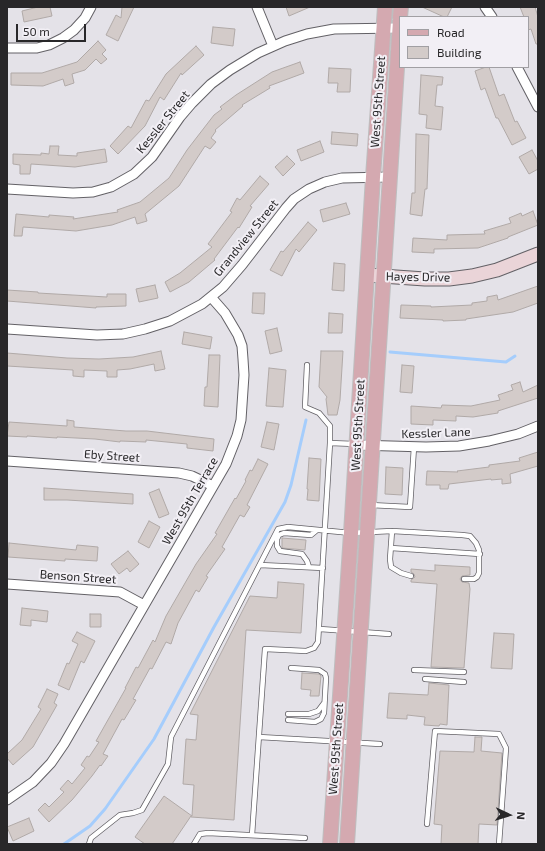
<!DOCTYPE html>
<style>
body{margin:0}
#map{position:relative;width:545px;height:851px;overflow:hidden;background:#e4e2e8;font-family:"Exo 2",sans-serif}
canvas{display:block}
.frame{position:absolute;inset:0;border:8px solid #282729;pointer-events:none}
.legend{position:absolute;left:399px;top:16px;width:130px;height:52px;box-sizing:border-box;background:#f2eff5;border:1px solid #a19fa3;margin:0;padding:5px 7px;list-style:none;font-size:12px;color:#282729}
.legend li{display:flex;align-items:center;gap:8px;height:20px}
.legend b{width:20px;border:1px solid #a19fa3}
.north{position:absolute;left:489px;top:795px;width:40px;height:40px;-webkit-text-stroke:3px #f2eff5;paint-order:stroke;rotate:94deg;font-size:11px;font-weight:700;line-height:16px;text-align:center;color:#282729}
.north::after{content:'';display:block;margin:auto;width:14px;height:18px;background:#282729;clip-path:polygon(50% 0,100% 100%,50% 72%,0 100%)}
.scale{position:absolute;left:16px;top:24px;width:70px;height:18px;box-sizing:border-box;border:2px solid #282729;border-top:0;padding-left:5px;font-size:12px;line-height:14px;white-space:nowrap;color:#282729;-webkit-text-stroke:3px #f2eff5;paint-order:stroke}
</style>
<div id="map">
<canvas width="545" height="851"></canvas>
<div class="frame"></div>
<ul class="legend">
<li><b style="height:5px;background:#d4a9b0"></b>Road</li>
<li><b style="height:11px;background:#d3cbc9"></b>Building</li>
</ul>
<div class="north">N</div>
<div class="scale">50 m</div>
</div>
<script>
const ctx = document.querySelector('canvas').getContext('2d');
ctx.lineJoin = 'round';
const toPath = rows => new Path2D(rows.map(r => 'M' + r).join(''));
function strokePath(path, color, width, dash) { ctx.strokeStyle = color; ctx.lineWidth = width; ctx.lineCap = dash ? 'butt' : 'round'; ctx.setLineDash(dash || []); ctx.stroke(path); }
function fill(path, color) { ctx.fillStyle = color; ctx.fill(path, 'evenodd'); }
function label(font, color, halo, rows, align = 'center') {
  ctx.font = font + ' "Exo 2",sans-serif'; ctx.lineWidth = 4; ctx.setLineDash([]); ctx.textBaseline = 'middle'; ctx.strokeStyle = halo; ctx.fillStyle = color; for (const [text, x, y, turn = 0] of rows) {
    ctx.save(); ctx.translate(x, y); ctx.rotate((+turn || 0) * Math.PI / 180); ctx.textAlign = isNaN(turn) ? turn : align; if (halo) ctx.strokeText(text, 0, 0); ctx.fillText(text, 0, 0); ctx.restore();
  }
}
strokePath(toPath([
 [390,352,506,362,515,356],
 [64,844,90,826,105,809,154,739,214,627,285,502,291,485,306,420]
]), '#a5cdfc', 3);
const building = toPath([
 [38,7,50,7,52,16,24,22,22,11,38,7],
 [122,7,134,7,118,41,106,35,116,15,121,18,122,7],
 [286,7,310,7,289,16,286,7],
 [422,7,452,7,447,17,444,17,422,7],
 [520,7,535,7,538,17,538,44,536,44,531,29,528,30,528,17,524,17,520,7],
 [213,27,235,29,233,46,211,43,213,27],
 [98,41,106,50,102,54,107,59,101,64,96,59,85,70,72,74,74,83,65,86,63,79,43,86,11,85,11,73,42,73,77,62,98,41],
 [196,46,204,55,182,75,181,73,164,100,160,97,145,126,118,154,110,146,128,126,131,128,146,100,149,101,166,74,196,46],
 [300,62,304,73,269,86,270,88,242,105,243,106,215,130,216,131,211,138,216,142,210,149,205,146,179,186,145,214,147,221,137,224,135,217,112,225,76,231,23,227,22,236,14,236,16,214,49,217,49,215,74,217,73,219,118,212,117,210,140,202,169,178,187,150,214,115,222,109,220,107,236,95,272,72,300,62],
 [486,67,489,67,499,96,504,94,515,122,517,121,526,138,512,145,498,118,496,118,485,88,481,90,475,71,486,67],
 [329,68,351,69,350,92,337,92,338,83,328,83,329,68],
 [421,75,443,77,442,85,437,85,435,106,443,107,441,130,426,128,427,115,419,114,421,75],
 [332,132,358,134,357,146,331,144,332,132],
 [416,134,429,135,427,189,425,189,422,216,410,214,412,193,415,193,416,134],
 [320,141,324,152,301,161,297,150,320,141],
 [50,146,59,146,58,155,77,156,77,153,105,149,107,162,75,167,31,164,30,174,20,174,20,165,13,164,13,154,41,155,41,153,49,154,50,146],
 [532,150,538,161,538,169,529,174,519,157,532,150],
 [287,156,295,164,283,176,275,167,287,156],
 [260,176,269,184,250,206,252,207,239,228,238,227,214,259,215,260,189,282,170,292,165,282,180,273,212,247,208,244,232,212,230,211,237,198,240,200,260,176],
 [346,203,350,214,323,222,320,210,346,203],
 [533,211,538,225,508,237,508,238,478,248,434,249,434,253,412,252,413,238,447,240,447,235,485,234,484,231,511,223,509,218,521,213,522,216,533,211],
 [308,222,317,230,299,252,296,249,282,276,270,270,281,251,283,252,308,222],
 [334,263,345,264,344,291,332,290,334,263],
 [155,285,158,298,139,302,136,289,155,285],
 [538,286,538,303,513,312,466,319,466,320,443,321,443,320,400,318,401,305,431,306,431,307,472,305,472,303,487,301,487,297,497,295,498,300,538,286],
 [7,290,38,292,38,293,107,297,107,294,126,294,126,306,96,307,96,308,7,301,7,290],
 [253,293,265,293,264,314,252,313,253,293],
 [329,313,343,314,342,333,328,333,329,313],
 [277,328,282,351,270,354,265,331,277,328],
 [184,332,212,337,210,349,182,344,184,332],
 [161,351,165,369,155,371,154,364,130,369,117,370,117,377,107,377,107,371,84,370,84,377,73,376,73,370,7,366,7,353,67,358,99,359,133,357,161,351],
 [321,351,343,351,340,400,337,415,328,415,326,399,327,397,319,387,321,351],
 [209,355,220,355,218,407,204,406,205,387,207,387,209,355],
 [402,365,414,366,412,393,400,392,402,365],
 [269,368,286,370,283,407,266,406,269,368],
 [520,382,523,392,538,385,538,398,498,411,498,413,473,417,456,416,456,421,433,420,433,425,411,424,411,406,441,408,442,405,471,406,500,400,498,395,513,390,511,385,520,382],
 [67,420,74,421,74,427,126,431,147,431,214,439,213,451,187,448,187,444,146,440,146,442,120,441,120,442,95,439,57,437,57,438,27,436,27,437,7,436,9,422,67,426,67,420],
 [267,422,279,424,274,450,261,447,267,422],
 [538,452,538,466,510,474,511,483,502,484,502,479,491,480,491,479,449,484,448,489,440,489,440,485,426,485,427,471,458,472,457,471,489,467,489,465,520,461,519,458,538,452],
 [309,458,321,459,319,501,307,500,308,489,307,489,309,458],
 [258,459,268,464,247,505,250,507,244,517,240,515,222,547,225,549,206,576,208,577,199,592,196,590,178,623,171,644,166,642,152,669,150,668,133,699,136,700,124,720,122,719,103,754,108,756,101,766,100,765,92,776,72,800,49,822,38,810,45,803,49,807,64,792,60,789,68,780,72,784,85,768,81,765,87,756,89,757,99,742,96,741,126,688,125,688,136,667,138,668,153,640,155,642,166,616,196,564,217,534,215,533,235,498,236,499,246,481,245,480,250,470,252,471,258,459],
 [386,467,403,468,402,495,385,494,386,467],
 [44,488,133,494,133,504,67,500,44,500,44,488],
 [159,489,169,514,159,518,149,493,159,489],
 [149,521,160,527,149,548,138,542,149,521],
 [282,538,306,540,305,550,282,548,282,538],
 [9,543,76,550,77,545,98,547,97,561,65,559,65,561,8,557,9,543],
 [128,551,139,564,130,572,127,568,119,574,111,564,128,551],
 [435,565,470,567,470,575,462,576,460,579,462,582,469,583,470,589,464,668,431,667,437,584,411,582,411,580,415,577,414,574,411,572,411,569,435,571,435,565],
 [278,582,304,584,301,633,246,630,234,820,191,817,191,816,172,844,145,844,135,837,164,796,192,816,194,785,183,784,186,739,196,740,198,715,190,714,250,596,277,598,278,582],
 [22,608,48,611,47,622,31,620,31,626,20,625,22,608],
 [90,614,101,614,101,627,90,627,90,614],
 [77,632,95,641,84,663,81,661,69,690,58,685,67,663,69,664,78,644,72,641,77,632],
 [494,633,514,634,512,669,491,668,494,633],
 [302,673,319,674,321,676,319,696,310,696,311,690,301,689,302,673],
 [429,683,449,685,447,725,440,724,439,726,424,725,425,717,407,715,407,719,387,718,389,693,428,695,429,683],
 [47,689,58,694,54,703,57,705,33,747,13,765,7,758,7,754,22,740,41,709,38,707,47,689],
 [475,737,482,737,481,751,502,753,497,825,479,824,478,844,441,844,442,825,434,824,440,751,474,752,475,737],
 [29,818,34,831,13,841,7,827,29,818]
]);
fill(building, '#d3cbc9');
strokePath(building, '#b0a9a7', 1);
const lane = toPath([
 [307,365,305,407,319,413,330,426,330,443],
 [370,505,410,507,414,447],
 [392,531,390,559,391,567,401,573,411,576],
 [391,548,480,554],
 [260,565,323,568],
 [309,567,307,561,302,554,280,551,277,546,277,539,279,535,284,533,311,535,317,530],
 [320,629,389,634],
 [414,670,464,672],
 [425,679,464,682],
 [288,714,309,714,318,711,324,703],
 [288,720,315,722,321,719,324,713,326,678,325,674,319,670,291,668],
 [259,737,380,744],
 [427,824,435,731,499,734,506,748,499,844],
 [252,835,265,649,306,651,314,648,318,642,330,443,355,444],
 [89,844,91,838,120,815,133,813,142,810,168,764,171,737,278,529,288,527,351,533,392,531,462,535,470,536,476,543,479,550,479,573,477,577,474,579,464,579],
 [194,844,200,834,208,833,305,838]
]);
const street = toPath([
 [257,7,273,46],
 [485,7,492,17],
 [7,48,37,48,49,45,63,38,74,30,85,18,91,7],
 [517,67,538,107],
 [7,189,73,193,93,192,111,187,134,174,152,157,180,117,192,103,211,84,230,70,258,53,285,41,307,34,334,29,399,28],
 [7,329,97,335,123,334,145,329,170,321,202,304,223,287,242,265,286,208,294,199,309,189,325,182,342,178,389,177],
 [356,445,426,447,459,446,489,441,518,434,538,426],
 [7,461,179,473,192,476,213,486],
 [7,584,120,592,144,605],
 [7,800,33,782,51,763,64,744,226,464,237,436,241,420,244,375,243,359,242,346,238,335,225,313,211,297]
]);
const secondary = toPath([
 [367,275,425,279,449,279,472,276,497,270,538,254]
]);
const primary = toPath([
 [400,17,401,7],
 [330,844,351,533,373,177,385,7],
 [347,844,400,21]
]);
strokePath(lane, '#636166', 6);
strokePath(street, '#636166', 11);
strokePath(secondary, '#636166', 15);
strokePath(primary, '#bebebf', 16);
strokePath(lane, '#fff', 4.5);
strokePath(street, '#fff', 9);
strokePath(secondary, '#ead4d8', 13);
strokePath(primary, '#d4a9b0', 14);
label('12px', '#282729', '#f2eff5', [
 ["West 95th Street",378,102,-86],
 ["Kessler Street",163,122,-51],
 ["Grandview Street",246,238,-51],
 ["Hayes Drive",418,277,1],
 ["West 95th Street",358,425,-87],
 ["Kessler Lane",436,433,-2],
 ["Eby Street",112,456,4],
 ["West 95th Terrace",190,501,-60],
 ["Benson Street",78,577,4],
 ["West 95th Street",336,749,-86]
]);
</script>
